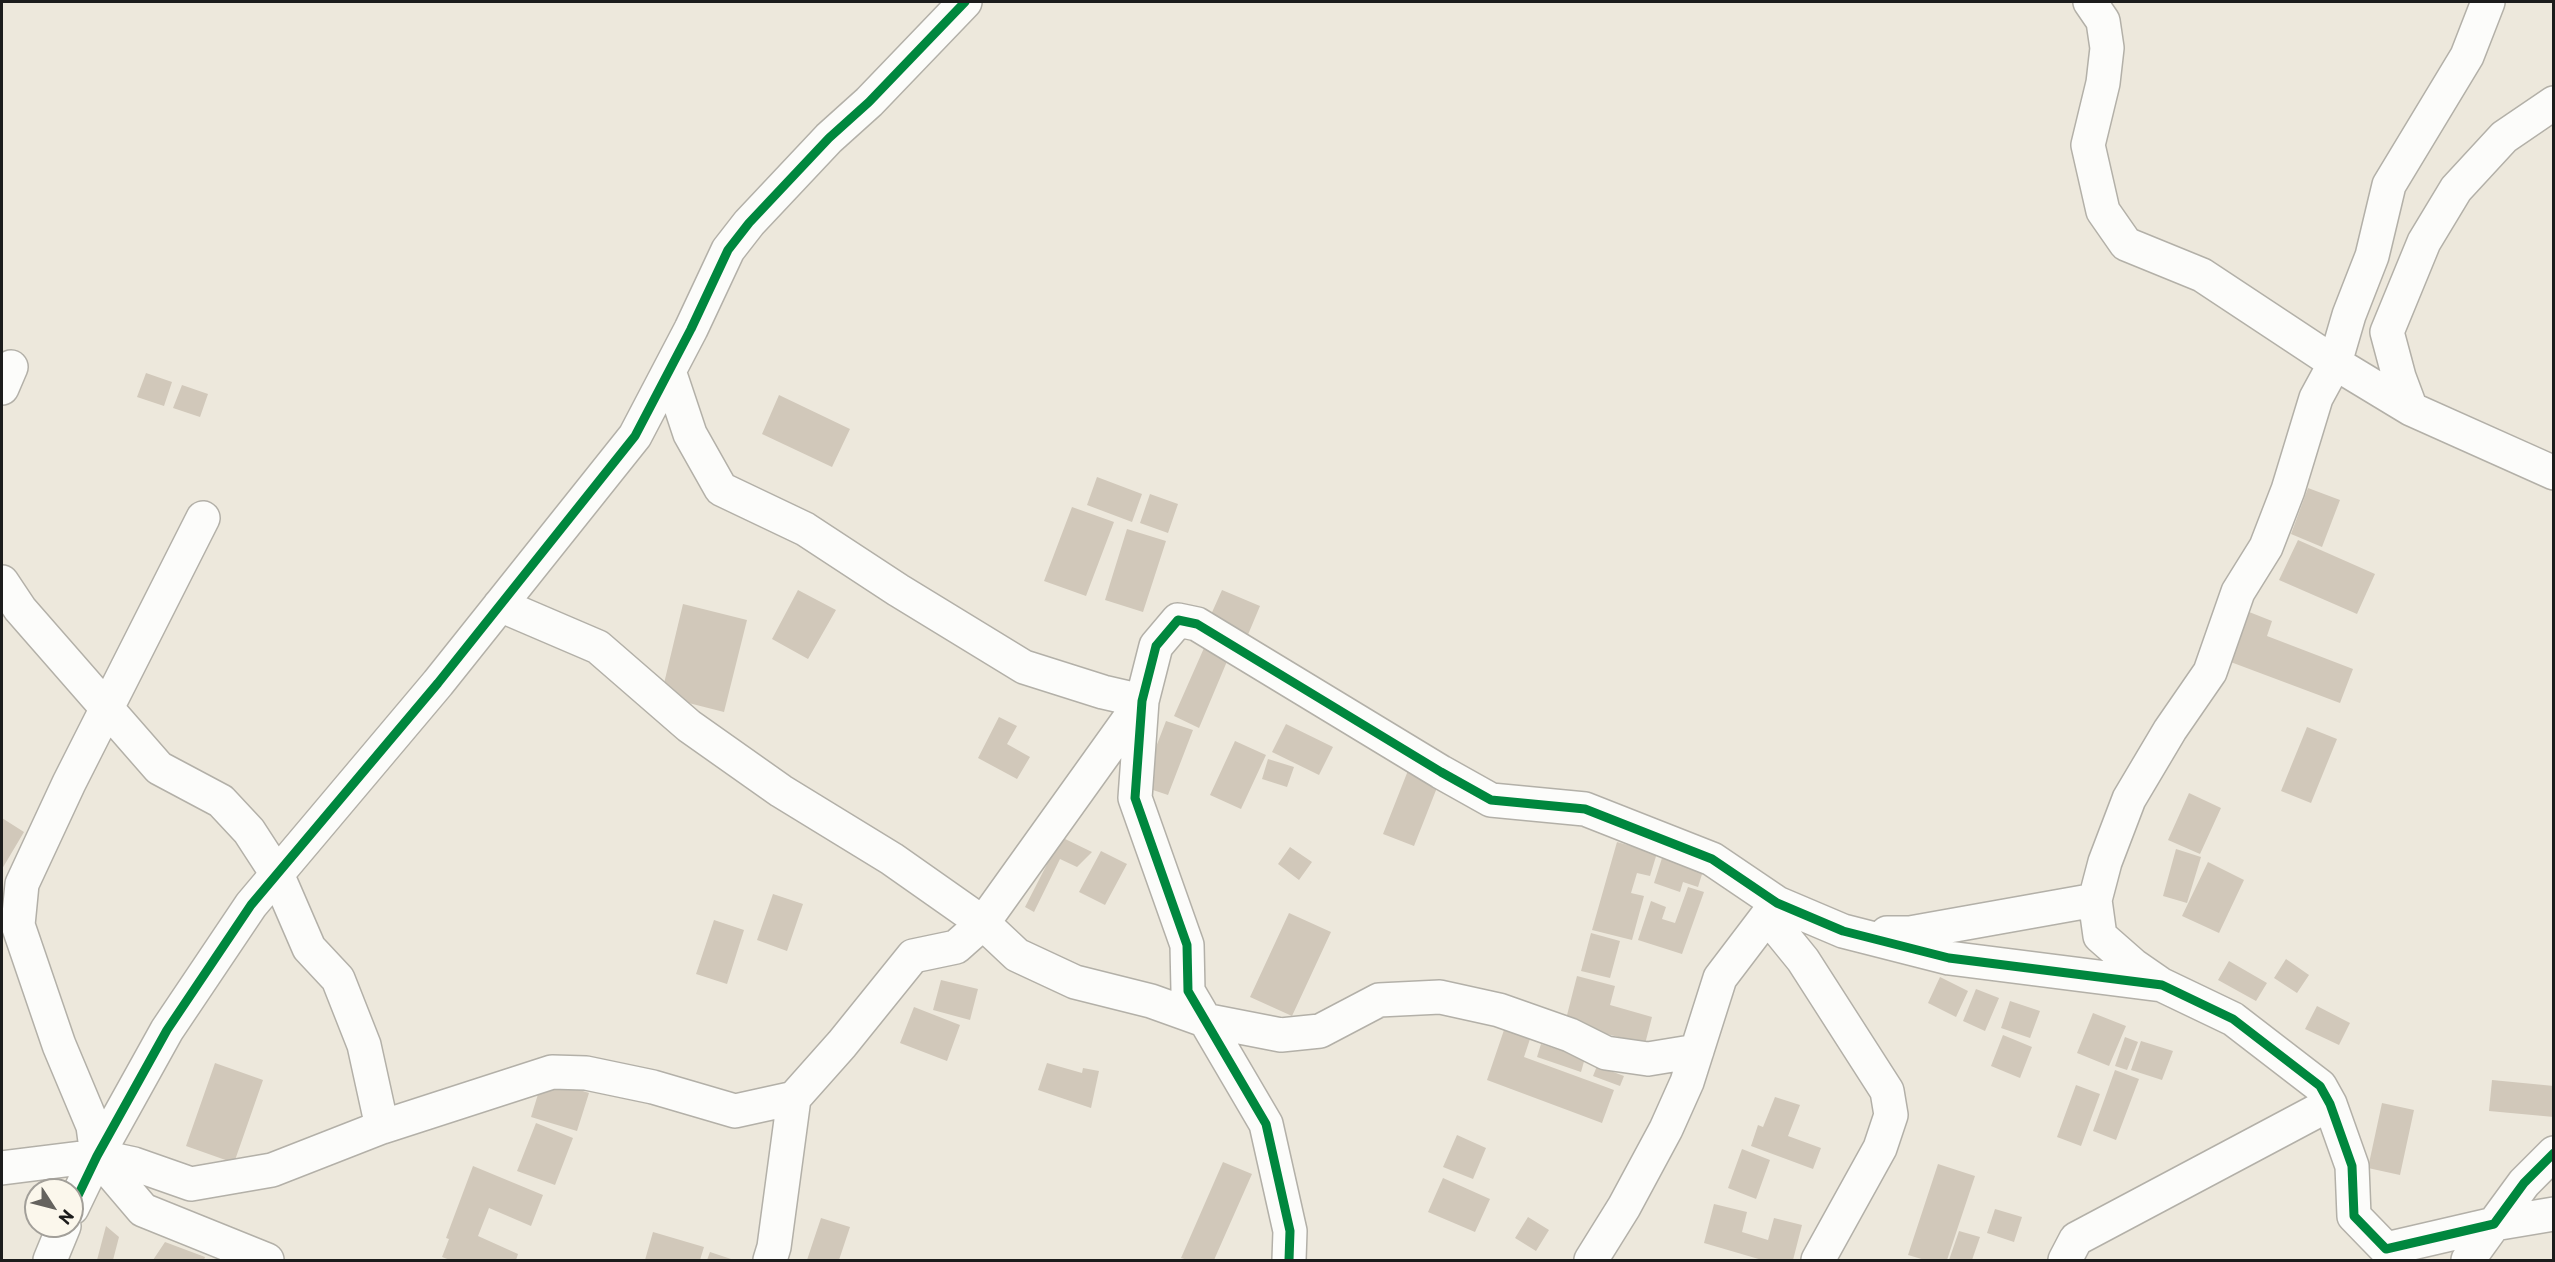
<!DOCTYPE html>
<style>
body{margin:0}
#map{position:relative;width:2555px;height:1262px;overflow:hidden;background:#ede8dc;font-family:"Playpen Sans",sans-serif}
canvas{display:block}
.frame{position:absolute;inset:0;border:3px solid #1c1c1c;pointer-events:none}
.north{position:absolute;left:24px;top:1178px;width:60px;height:60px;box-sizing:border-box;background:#fbf7ec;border:2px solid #a29f99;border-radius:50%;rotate:126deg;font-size:16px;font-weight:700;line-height:24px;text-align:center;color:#1c1c1c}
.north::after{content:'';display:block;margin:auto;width:21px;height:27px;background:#65635f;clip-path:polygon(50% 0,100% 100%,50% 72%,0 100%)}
</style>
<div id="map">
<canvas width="2555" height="1262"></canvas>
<div class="frame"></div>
<div class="north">N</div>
</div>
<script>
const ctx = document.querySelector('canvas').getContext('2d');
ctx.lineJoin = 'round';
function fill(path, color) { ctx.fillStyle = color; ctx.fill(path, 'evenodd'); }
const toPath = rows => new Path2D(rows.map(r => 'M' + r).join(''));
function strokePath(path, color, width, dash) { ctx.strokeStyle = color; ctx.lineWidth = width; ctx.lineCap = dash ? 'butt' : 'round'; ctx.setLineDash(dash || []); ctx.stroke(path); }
fill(toPath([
 [146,373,172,382,164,406,137,397],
 [182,385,208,394,200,417,173,408],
 [779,395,850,429,832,467,762,434],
 [1097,477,1142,494,1132,522,1087,505],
 [2308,488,2340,500,2322,547,2291,534],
 [1150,494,1178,504,1168,533,1140,523],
 [1072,507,1114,522,1086,596,1044,581],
 [1127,529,1166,541,1143,612,1105,600],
 [2298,540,2375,574,2357,614,2279,580],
 [798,590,836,610,808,659,772,639],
 [1222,590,1260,606,1247,637,1209,619],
 [683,604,747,620,724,712,661,696],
 [2239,608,2272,621,2267,636,2353,669,2340,703,2220,658],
 [1204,648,1228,659,1199,728,1174,716],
 [999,717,1017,726,1007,744,1030,757,1017,779,978,758],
 [1166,721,1193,730,1168,795,1141,786],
 [1286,724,1333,747,1319,775,1272,752],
 [2307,727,2337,739,2311,803,2281,791],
 [1235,741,1266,755,1241,809,1210,795],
 [1268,759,1294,767,1287,787,1262,779],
 [1409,768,1440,780,1414,846,1383,834],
 [2189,793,2221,808,2200,854,2168,840],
 [2,818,24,832,2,869],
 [1061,837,1092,852,1077,867,1060,859,1034,912,1025,907],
 [1617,842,1657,853,1650,876,1637,873,1631,893,1644,896,1632,940,1592,930],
 [1290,847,1312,862,1299,880,1278,864],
 [2176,849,2201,857,2187,903,2163,896],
 [1101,851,1127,864,1105,905,1079,892],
 [1662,858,1703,871,1698,887,1683,882,1680,892,1654,883],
 [2208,862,2244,880,2219,933,2182,916],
 [1688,887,1704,892,1682,954,1638,940,1651,901,1666,907,1662,919,1675,923],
 [773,894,803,904,787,951,757,940],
 [1289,913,1331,932,1292,1016,1250,997],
 [714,920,744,930,727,984,696,974],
 [1591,933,1620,941,1610,978,1581,971],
 [2286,959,2309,975,2297,993,2274,978],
 [2229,961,2267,983,2256,1001,2218,980],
 [1577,976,1615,986,1610,1005,1652,1017,1645,1044,1565,1023],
 [1940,977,1968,991,1956,1017,1928,1003],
 [941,980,978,989,970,1020,933,1010],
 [1976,989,1999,998,1985,1031,1963,1021],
 [2010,1001,2040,1011,2030,1038,2001,1028],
 [2317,1006,2350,1023,2339,1045,2305,1029],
 [914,1007,960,1025,947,1061,900,1043],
 [2093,1013,2126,1026,2109,1066,2077,1053],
 [1504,1030,1530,1039,1524,1057,1614,1090,1602,1123,1487,1080],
 [2003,1035,2032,1047,2020,1078,1991,1066],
 [2125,1037,2138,1042,2127,1070,2115,1066],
 [2141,1041,2173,1051,2162,1080,2131,1070],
 [1541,1044,1585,1058,1581,1072,1537,1057],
 [215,1063,263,1080,234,1163,186,1146],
 [1047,1063,1082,1073,1083,1068,1099,1071,1091,1108,1038,1090],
 [1597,1066,1624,1076,1620,1086,1593,1076],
 [2115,1070,2139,1079,2116,1140,2093,1131],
 [543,1078,589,1093,577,1131,531,1117],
 [2492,1080,2554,1086,2554,1117,2489,1111],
 [2076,1085,2100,1094,2081,1146,2057,1137],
 [1775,1097,1800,1105,1788,1136,1821,1148,1813,1169,1751,1146,1758,1125,1763,1127],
 [2382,1103,2414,1110,2400,1175,2368,1168],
 [536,1123,573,1138,555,1185,517,1171],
 [1457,1135,1486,1148,1473,1179,1443,1167],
 [1742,1149,1770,1160,1756,1199,1728,1188],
 [1223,1162,1252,1174,1214,1260,1188,1260,1181,1258],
 [1938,1164,1975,1176,1947,1260,1925,1260,1908,1255],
 [473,1166,543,1195,531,1226,489,1208,478,1236,518,1254,516,1260,450,1260,442,1257,449,1239,446,1238],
 [1443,1178,1490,1199,1475,1232,1428,1212],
 [1714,1204,1747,1212,1742,1232,1768,1240,1774,1218,1802,1225,1793,1260,1762,1260,1704,1243],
 [1995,1209,2022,1217,2014,1242,1987,1233],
 [1528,1217,1549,1230,1536,1251,1515,1238],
 [821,1218,850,1227,839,1260,807,1260],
 [106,1226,119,1237,113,1260,97,1260],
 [1959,1231,1980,1237,1972,1260,1949,1260],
 [653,1232,704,1247,700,1260,645,1260],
 [165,1242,205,1257,204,1260,153,1260],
 [710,1252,734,1260,707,1260]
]), '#d1c8ba');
const minor = toPath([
 [2090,2,2103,21,2107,48,2103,83,2088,145,2103,211,2126,244,2202,275,2335,363,2411,409,2554,473],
 [669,371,690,434,721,489,805,529,898,590,1024,667,1103,692,1142,701],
 [2,388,11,367],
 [2411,409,2399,377,2387,332,2424,242,2456,189,2504,137,2554,103],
 [2,582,20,609,159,768,221,801,249,831,277,874,309,948,338,979,364,1045,382,1127],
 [500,605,598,647,689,726,781,791,892,859,983,923,1017,955,1075,982,1151,1001,1204,1020,1281,1035,1320,1031,1379,1000,1440,997,1499,1010,1570,1035,1606,1053,1648,1059,1697,1051],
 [1768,917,1803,960,1887,1091,1891,1115,1880,1148,1818,1260],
 [1887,933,1910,933,2095,900],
 [2159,983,2133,965,2100,936,2095,900,2105,862,2129,799,2170,730,2210,672,2238,592,2266,547,2288,490,2316,398,2335,363,2349,315,2372,256,2389,185,2467,56,2488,2],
 [97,1156,134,1164,191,1184,272,1170,382,1127,552,1072,586,1073,653,1087,735,1111,794,1098,842,1044,913,956,956,947,983,923,1142,701],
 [97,1156,93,1126,59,1045,18,925,22,884,69,783,203,518],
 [2,1168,97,1156,143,1210,267,1260],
 [72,1208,97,1156,167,1030,251,905,438,683,635,436,691,329,728,250,749,223,829,138,869,102,965,2],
 [50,1260,64,1226],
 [770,1260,774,1247,794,1098],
 [1289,1260,1290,1231,1266,1124,1188,991,1187,945,1135,798,1142,701,1156,646,1178,620,1197,624,1441,772,1491,800,1585,809,1712,859,1777,903,1843,931,1949,958,2162,985,2233,1019,2320,1086,2330,1104,2352,1166,2354,1216,2386,1249,2494,1224,2524,1183,2554,1153],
 [1591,1260,1624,1207,1666,1129,1687,1082,1720,978,1777,903],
 [2065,1260,2076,1239,2330,1104],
 [2468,1260,2494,1224,2554,1214]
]);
strokePath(minor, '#b3b0a8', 36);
strokePath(minor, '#fcfcfa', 33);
strokePath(toPath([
 [72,1208,97,1156,167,1030,251,905,438,683,635,436,691,329,728,250,749,223,829,138,869,102,965,2],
 [1289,1260,1290,1231,1266,1124,1188,991,1187,945,1135,798,1142,701,1156,646,1178,620,1197,624,1441,772,1491,800,1585,809,1712,859,1777,903,1843,931,1949,958,2162,985,2233,1019,2320,1086,2330,1104,2352,1166,2354,1216,2386,1249,2494,1224,2524,1183,2554,1153]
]), '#00873e', 9);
</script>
